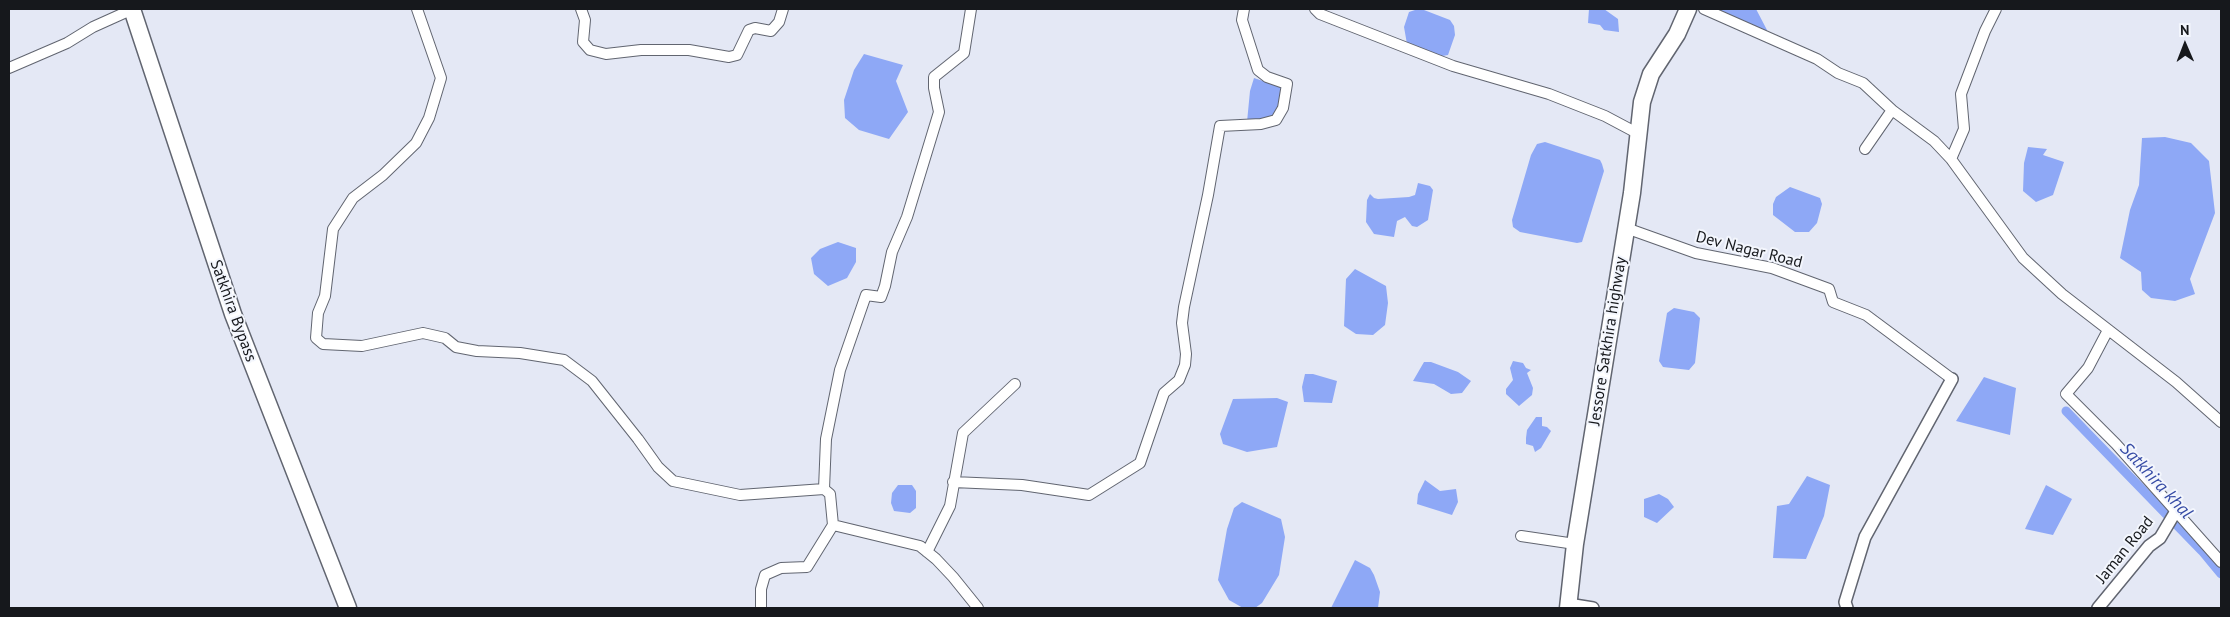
<!DOCTYPE html>
<style>
body{margin:0}
#map{position:relative;width:2230px;height:617px;overflow:hidden;background:#e4e8f5;font-family:"PT Sans",sans-serif}
canvas{display:block}
.frame{position:absolute;inset:0;border:10px solid #16181c;pointer-events:none}
.north{position:absolute;left:2160px;top:20px;width:50px;height:50px;-webkit-text-stroke:4px #f3f6fd;paint-order:stroke;rotate:359deg;font-size:14px;font-weight:700;line-height:20px;text-align:center;color:#16181c}
.north::after{content:'';display:block;margin:auto;width:18px;height:22px;background:#16181c;clip-path:polygon(50% 0,100% 100%,50% 72%,0 100%)}
</style>
<div id="map">
<canvas width="2230" height="617"></canvas>
<div class="frame"></div>
<div class="north">N</div>
</div>
<script>
const ctx = document.querySelector('canvas').getContext('2d');
ctx.lineJoin = 'round';
function fill(path, color) { ctx.fillStyle = color; ctx.fill(path, 'evenodd'); }
const toPath = rows => new Path2D(rows.map(r => 'M' + r).join(''));
function strokePath(path, color, width, dash) { ctx.strokeStyle = color; ctx.lineWidth = width; ctx.lineCap = dash ? 'butt' : 'round'; ctx.setLineDash(dash || []); ctx.stroke(path); }
function label(font, color, halo, rows, align = 'center') {
  ctx.font = font + ' "PT Sans",sans-serif'; ctx.lineWidth = 4; ctx.setLineDash([]); ctx.textBaseline = 'middle'; ctx.strokeStyle = halo; ctx.fillStyle = color; for (const [text, x, y, turn = 0] of rows) {
    ctx.save(); ctx.translate(x, y); ctx.rotate((+turn || 0) * Math.PI / 180); ctx.textAlign = isNaN(turn) ? turn : align; if (halo) ctx.strokeText(text, 0, 0); ctx.fillText(text, 0, 0); ctx.restore();
  }
}
fill(toPath([
 [1589,9,1604,9,1618,19,1619,32,1604,30,1600,25,1588,23],
 [1714,9,1756,9,1767,30,1764,33],
 [1415,10,1424,10,1450,20,1454,26,1455,35,1448,55,1442,56,1407,44,1404,27,1409,12],
 [864,54,903,65,896,81,908,112,889,139,859,130,845,118,844,100,854,70],
 [1254,78,1281,87,1283,92,1277,114,1264,122,1247,122,1250,91],
 [2165,137,2191,143,2209,161,2215,213,2190,279,2195,294,2175,301,2151,298,2142,290,2141,272,2120,258,2130,210,2139,185,2142,138],
 [1545,142,1600,160,1602,164,1604,171,1582,242,1577,243,1520,232,1513,227,1512,220,1531,155,1537,144],
 [2028,147,2047,149,2043,155,2064,162,2053,195,2036,202,2023,191,2024,163],
 [1418,183,1430,186,1433,190,1428,220,1417,227,1412,226,1405,217,1397,221,1394,237,1374,234,1366,222,1367,200,1370,194,1374,198,1378,199,1409,197,1415,195],
 [1790,187,1820,198,1822,204,1817,223,1809,232,1795,232,1773,215,1773,204,1776,197],
 [838,242,856,248,856,262,847,278,828,286,814,274,811,258,820,249],
 [1355,269,1386,286,1388,303,1385,325,1373,335,1356,334,1344,326,1346,279],
 [1674,308,1694,312,1700,318,1695,363,1689,370,1663,367,1659,361,1667,313],
 [1513,361,1523,363,1526,368,1531,370,1527,373,1533,388,1532,395,1519,406,1506,394,1506,389,1513,380,1510,368],
 [1424,362,1431,362,1458,372,1471,381,1462,393,1451,394,1434,384,1413,381],
 [1305,374,1313,374,1337,381,1332,403,1304,402,1302,387],
 [1984,377,2016,388,2010,435,1956,421],
 [1277,398,1288,402,1277,447,1247,452,1223,444,1220,434,1233,399],
 [1536,417,1542,417,1542,426,1547,427,1551,431,1541,448,1535,452,1533,446,1526,444,1526,438,1527,430],
 [1807,476,1830,485,1824,516,1806,559,1773,558,1777,506,1789,504],
 [1425,480,1440,491,1456,489,1458,502,1452,515,1417,504,1418,494],
 [898,485,912,485,916,491,916,508,910,513,894,511,891,503,892,493],
 [2046,485,2072,499,2053,535,2025,529],
 [1659,494,1668,499,1674,507,1657,523,1644,517,1644,499],
 [1242,502,1281,519,1285,537,1279,575,1262,603,1255,608,1243,608,1229,600,1218,580,1227,529,1234,508],
 [1355,560,1370,568,1374,575,1380,592,1378,608,1331,608]
]), '#8ea8f6');
strokePath(toPath([
 [2066,411,2202,551,2221,574]
]), '#8ea8f6', 9);
const minor = toPath([
 [417,9,441,78,429,118,416,143,383,175,353,198,333,229,325,296,318,313,316,338,323,344,362,346,423,333,445,338,456,347,477,351,520,353,564,360,592,381,638,439,658,467,673,481,740,495,824,489,826,439,840,370,866,295,881,297,885,286,892,252,907,217,939,112,934,88,934,77,964,53,971,9],
 [581,9,585,20,583,42,590,50,606,54,641,50,689,50,729,57,737,55,749,30,755,28,771,31,779,22,783,9],
 [1315,9,1320,14,1453,66,1549,94,1605,116,1637,133],
 [1704,9,1817,59,1838,73,1863,83,1892,110],
 [9,68,67,43,93,27,133,9],
 [1865,149,1892,110,1934,141,1951,159,1964,129,1961,94,1985,31,1996,9],
 [1951,159,2023,258,2062,294,2176,382,2221,422],
 [1626,228,1696,253,1772,268,1829,289,1833,302,1866,315,1952,379],
 [2108,330,2088,368,2066,394,2116,444,2221,562],
 [953,482,1022,485,1089,495,1140,463,1164,393,1179,380,1185,365,1186,354,1182,323,1184,307,1208,195,1220,126,1261,124,1276,120,1283,108,1287,84,1267,77,1258,70,1242,20,1244,9],
 [824,489,830,494,833,525,920,546,936,559,953,577,978,608],
 [1521,536,1575,544],
 [927,552,950,506,963,433,1015,384],
 [761,608,761,589,765,575,781,568,807,567,833,525]
]);
const tertiary = toPath([
 [1568,604,1593,608],
 [1847,608,1845,602,1865,537,1952,379],
 [2098,608,2149,546,2160,538,2176,511]
]);
const trunk = toPath([
 [132,9,233,314,348,608],
 [1568,608,1575,544,1632,193,1642,102,1651,74,1677,34,1688,9]
]);
strokePath(minor, '#616570', 12);
strokePath(tertiary, '#616570', 14);
strokePath(trunk, '#616570', 19);
strokePath(minor, '#fff', 10);
strokePath(tertiary, '#fff', 11);
strokePath(trunk, '#fff', 16);
label('16px', '#16181c', '#f3f6fd', [
 ["Dev Nagar Road",1749,250,14],
 ["Satkhira Bypass",233,311,70],
 ["Jessore Satkhira highway",1608,341,-81],
 ["Jaman Road",2125,550,-51]
]);
label('italic 18px', '#364ba5', '#f3f6fd', [
 ["Satkhira khal",2156,481,47]
]);
</script>
